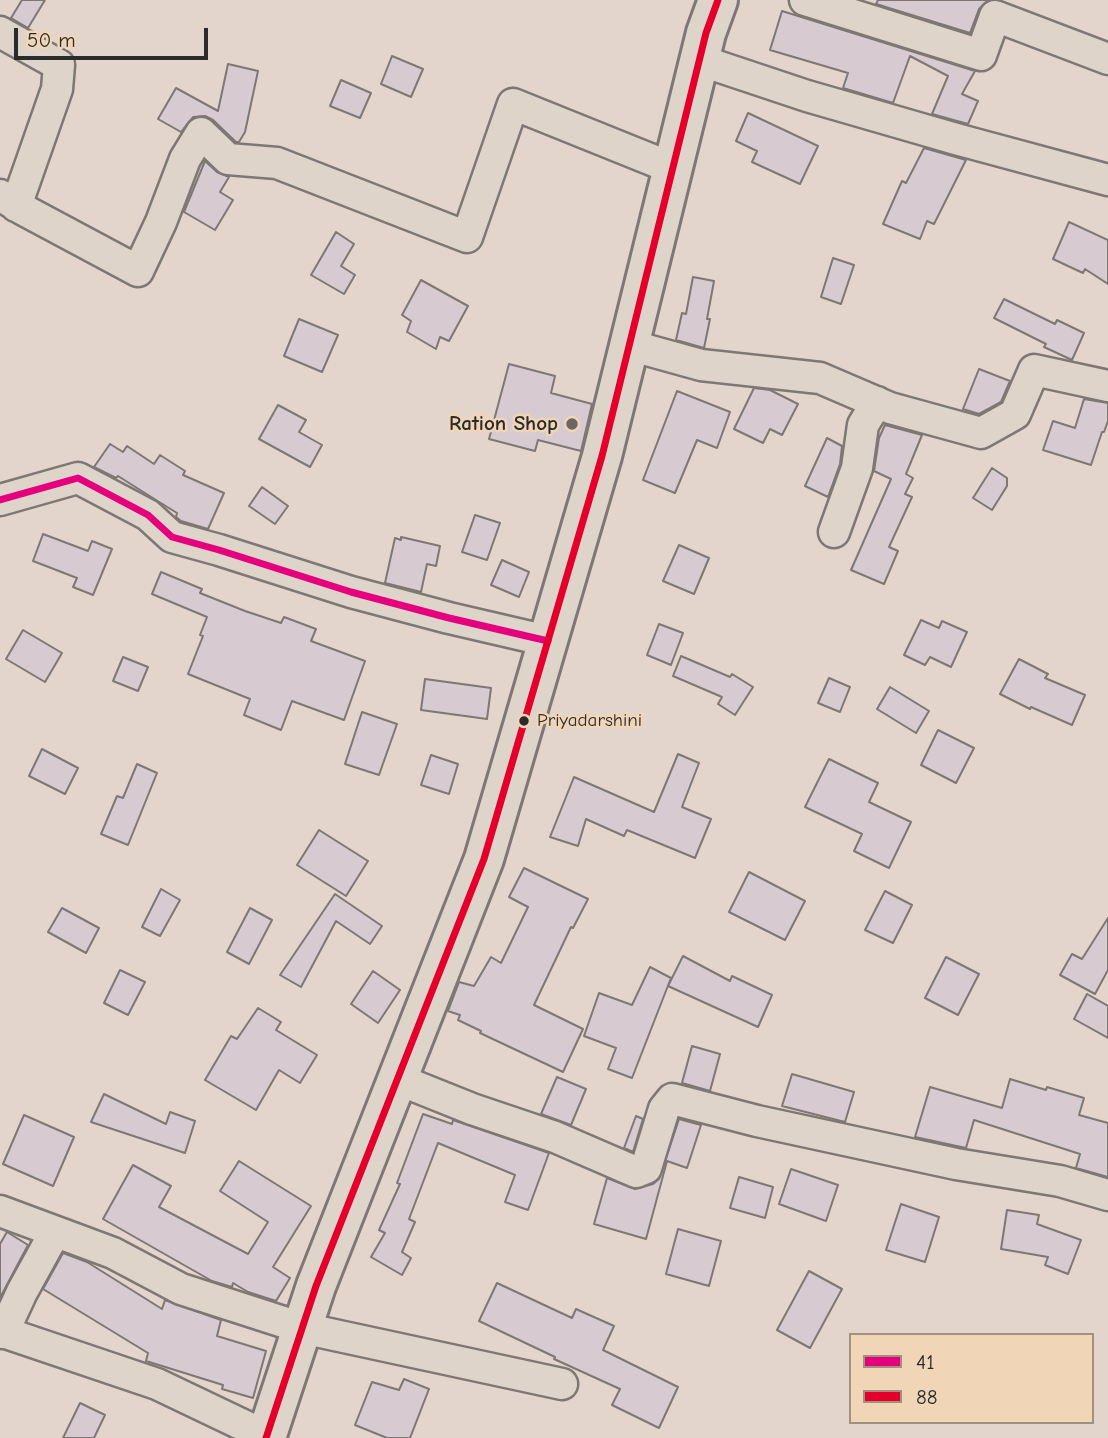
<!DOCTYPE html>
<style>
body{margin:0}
#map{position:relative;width:1108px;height:1438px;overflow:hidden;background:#e3d4cc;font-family:"Comic Neue",sans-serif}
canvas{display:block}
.legend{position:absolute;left:849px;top:1333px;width:245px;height:91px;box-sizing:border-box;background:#f0d5b7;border:2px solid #a1917f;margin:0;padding:9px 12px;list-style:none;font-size:21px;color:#2b2b2b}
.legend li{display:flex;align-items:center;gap:14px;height:35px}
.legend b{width:35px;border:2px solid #a1917f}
.scale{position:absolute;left:14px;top:28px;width:194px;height:32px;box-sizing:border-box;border:4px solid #2b2b2b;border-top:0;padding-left:9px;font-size:21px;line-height:24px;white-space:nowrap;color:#2b2b2b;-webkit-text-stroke:5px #f0d5b7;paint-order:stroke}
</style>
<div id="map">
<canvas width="1108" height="1438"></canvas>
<ul class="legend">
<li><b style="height:9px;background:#e5007d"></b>41</li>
<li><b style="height:9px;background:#e4002b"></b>88</li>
</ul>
<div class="scale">50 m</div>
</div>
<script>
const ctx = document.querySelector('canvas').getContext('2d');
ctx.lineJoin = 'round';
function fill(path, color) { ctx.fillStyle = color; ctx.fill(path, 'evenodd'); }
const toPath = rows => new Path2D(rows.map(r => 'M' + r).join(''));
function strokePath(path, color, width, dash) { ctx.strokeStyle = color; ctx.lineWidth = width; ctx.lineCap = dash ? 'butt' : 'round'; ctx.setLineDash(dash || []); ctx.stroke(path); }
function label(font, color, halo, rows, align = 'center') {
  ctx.font = font + ' "Comic Neue",sans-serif'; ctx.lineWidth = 5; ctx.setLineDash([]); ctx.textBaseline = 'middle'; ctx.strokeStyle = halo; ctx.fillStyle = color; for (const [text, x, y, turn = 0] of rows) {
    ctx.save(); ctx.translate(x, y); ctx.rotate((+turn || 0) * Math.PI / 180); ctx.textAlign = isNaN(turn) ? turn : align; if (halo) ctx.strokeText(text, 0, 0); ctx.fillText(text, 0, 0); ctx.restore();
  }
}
const building = toPath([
 [22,0,45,0,28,28,11,18,22,0],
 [878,0,988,0,979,9,970,33,876,4,878,0],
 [782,11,975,71,962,94,978,101,968,124,932,114,948,76,910,56,893,103,843,88,848,73,770,50,782,11],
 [392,56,423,69,411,97,381,84,392,56],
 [228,64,258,71,245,132,239,142,236,142,213,120,205,116,193,117,181,132,158,119,176,88,218,111,228,64],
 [341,80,371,93,360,118,330,106,341,80],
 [748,113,818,146,800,184,752,162,757,151,736,141,748,113],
 [924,148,966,160,934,224,927,221,920,239,883,224,902,181,906,183,924,148],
 [205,161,217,172,229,177,220,192,233,200,215,230,184,212,205,161],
 [1069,222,1108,240,1108,284,1085,269,1083,273,1053,259,1069,222],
 [336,232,354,244,341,266,355,275,344,294,311,275,336,232],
 [833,258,854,265,841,304,821,297,833,258],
 [693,277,714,281,707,319,710,319,704,348,676,340,682,313,686,314,693,277],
 [421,280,468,306,449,341,440,337,436,349,407,332,411,321,402,315,421,280],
 [1004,299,1055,324,1057,320,1084,333,1072,360,1044,347,1046,344,994,318,1004,299],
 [299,319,338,335,322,372,284,356,299,319],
 [509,364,555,376,551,393,592,404,581,451,538,440,535,451,489,439,509,364],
 [979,369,1010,381,1001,402,979,414,963,409,979,369],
 [754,388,770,390,798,404,782,435,770,429,763,443,734,429,754,388],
 [677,391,730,412,717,448,697,440,675,493,643,480,677,391],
 [1084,399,1108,403,1108,421,1104,432,1102,432,1091,465,1043,450,1053,421,1075,428,1084,399],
 [278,405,306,420,299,432,322,445,310,467,259,439,278,405],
 [885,425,922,435,906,474,913,478,905,494,912,497,889,547,898,551,884,584,851,570,891,479,874,471,879,438,885,425],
 [827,438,842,446,840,464,828,497,805,486,827,438],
 [110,444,123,452,127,446,154,464,160,455,185,471,183,475,224,493,208,529,181,521,176,517,177,513,156,500,118,476,116,478,94,467,110,444],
 [992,468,1007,478,1007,486,992,510,973,498,992,468],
 [262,487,288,506,275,524,249,506,262,487],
 [475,515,500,523,487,560,462,552,475,515],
 [43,534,88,551,92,541,112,549,93,595,73,587,77,578,33,561,43,534],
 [401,537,440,546,436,566,427,564,421,592,385,583,395,538,401,540,401,537],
 [679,545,709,558,694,594,663,581,679,545],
 [502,560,529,572,519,597,491,585,502,560],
 [161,572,202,589,200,593,245,611,281,623,284,617,316,629,311,641,365,661,344,720,292,701,281,730,244,715,250,699,188,674,203,636,200,635,207,617,152,594,161,572],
 [921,620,939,628,942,621,967,632,951,667,930,657,925,665,904,655,921,620],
 [659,624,683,633,671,665,647,655,659,624],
 [23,630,62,653,45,682,6,659,23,630],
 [681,656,730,677,732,674,753,687,735,715,718,704,722,697,673,676,681,656],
 [123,657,148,667,138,691,113,681,123,657],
 [1019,659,1048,674,1045,678,1085,695,1072,725,1031,707,1030,709,1000,694,1019,659],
 [829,678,850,687,840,712,818,703,829,678],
 [425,679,491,688,487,719,421,710,425,679],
 [890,687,929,711,916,733,877,709,890,687],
 [362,712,397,724,379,775,345,764,362,712],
 [938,730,974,748,956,783,921,765,938,730],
 [42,749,78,768,65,794,29,776,42,749],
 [678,754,699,763,682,807,711,819,695,858,627,830,624,836,586,819,578,846,550,837,574,777,654,812,678,754],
 [431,755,458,764,449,794,421,785,431,755],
 [829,759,878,783,869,802,911,822,889,868,854,851,862,834,805,807,829,759],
 [137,764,157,773,128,845,101,834,117,796,123,798,137,764],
 [319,830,368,861,346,896,297,865,319,830],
 [524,868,588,899,573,928,571,927,534,1005,583,1029,563,1072,480,1033,481,1031,458,1020,460,1015,448,1011,459,982,474,986,491,957,501,963,528,907,509,897,524,868],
 [749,872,805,901,785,940,729,912,749,872],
 [161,889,180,900,160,936,142,927,161,889],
 [885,891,912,905,893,943,865,930,885,891],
 [335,894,382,926,370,944,336,921,301,987,280,975,335,894],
 [62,908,99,928,86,953,48,932,62,908],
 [250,908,272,920,249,964,227,952,250,908],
 [1108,918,1108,970,1095,994,1060,975,1072,954,1082,959,1108,918],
 [683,956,730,981,732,976,772,995,758,1027,668,986,683,956],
 [946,957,979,974,958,1015,925,998,946,957],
 [650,967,671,978,632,1078,608,1069,616,1048,584,1036,599,993,632,1005,650,967],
 [120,970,145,982,128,1015,104,1003,120,970],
 [373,971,400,990,378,1023,351,1004,373,971],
 [1087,994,1108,1006,1108,1038,1074,1019,1087,994],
 [258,1008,281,1022,276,1030,317,1055,300,1083,279,1070,256,1110,205,1080,231,1036,237,1039,258,1008],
 [692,1046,720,1054,710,1091,682,1083,692,1046],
 [792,1074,854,1092,845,1122,782,1106,792,1074],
 [557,1077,586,1089,571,1125,541,1114,557,1077],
 [1010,1079,1046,1090,1047,1087,1084,1098,1079,1115,1108,1123,1108,1177,1076,1168,1080,1154,974,1120,966,1148,915,1137,930,1087,1002,1108,1010,1079],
 [104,1094,166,1124,170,1112,195,1121,185,1153,91,1122,104,1094],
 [423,1114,452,1124,453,1120,549,1153,528,1210,505,1202,515,1175,438,1143,409,1219,415,1222,402,1252,411,1258,402,1275,371,1257,385,1233,379,1230,400,1184,397,1183,423,1114],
 [24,1115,74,1137,53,1186,3,1164,24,1115],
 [636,1116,643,1119,633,1152,624,1148,636,1116],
 [679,1119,701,1125,687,1168,667,1161,646,1239,594,1224,607,1178,635,1189,653,1184,659,1179,679,1119],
 [239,1161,311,1206,273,1267,290,1278,276,1301,248,1292,233,1283,232,1287,212,1281,103,1219,133,1165,171,1186,159,1207,248,1254,268,1222,220,1191,239,1161],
 [791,1169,838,1185,826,1221,779,1204,791,1169],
 [739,1177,773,1187,765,1218,730,1208,739,1177],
 [901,1204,939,1217,925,1262,886,1250,901,1204],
 [1007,1210,1039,1215,1037,1224,1081,1240,1068,1274,1045,1265,1048,1257,1001,1249,1007,1210],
 [678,1229,721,1241,709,1286,666,1274,678,1229],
 [7,1232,28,1245,0,1298,0,1244,7,1232],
 [63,1253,87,1262,162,1309,165,1300,221,1320,217,1336,266,1351,253,1398,222,1389,223,1385,146,1361,148,1353,43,1289,63,1253],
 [809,1271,842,1289,810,1348,777,1330,809,1271],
 [497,1283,572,1318,576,1309,614,1326,603,1350,678,1387,659,1428,612,1405,620,1389,554,1359,555,1357,479,1321,497,1283],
 [404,1379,429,1389,410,1438,387,1438,355,1425,372,1382,399,1390,404,1379],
 [80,1403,105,1415,94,1438,63,1438,80,1403]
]);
fill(building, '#d7cbd1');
strokePath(building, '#7e7773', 2);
const street = toPath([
 [805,0,981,55,995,16,1108,59],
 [0,32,59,65,57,89,16,206],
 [699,60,807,96,956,139,1108,180],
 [0,195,22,209,138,271,161,222,185,159,201,133,228,159,277,163,467,237,513,104,672,168],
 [629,345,701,365,820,378,890,408,981,433,1015,414,1034,370,1108,386],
 [0,500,78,478,148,515,172,537,219,550,351,592,449,618,548,641],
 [834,532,857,468,863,425,877,402],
 [397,1079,472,1109,555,1137,636,1172,646,1168,664,1109,672,1099,757,1121,956,1164,1060,1181,1108,1195],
 [0,1211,113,1253,181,1289,302,1328,562,1384],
 [0,1331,157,1384,266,1436],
 [3,1333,22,1292,55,1232]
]);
const secondary = toPath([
 [266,1438,316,1286,484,859,602,456,706,33,718,0]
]);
strokePath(street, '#7e7773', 35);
strokePath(secondary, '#7e7773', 44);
strokePath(street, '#ded4ca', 30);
strokePath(secondary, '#ded4ca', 38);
strokePath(toPath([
 [0,500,78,478,148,515,172,537,219,550,351,592,449,618,548,641]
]), '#e5007d', 7);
strokePath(toPath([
 [266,1438,316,1286,484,859,602,456,706,33,718,0]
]), '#e4002b', 7);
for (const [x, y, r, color] of [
 [572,424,7,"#6b6663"],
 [524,721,6,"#2b2b2b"]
]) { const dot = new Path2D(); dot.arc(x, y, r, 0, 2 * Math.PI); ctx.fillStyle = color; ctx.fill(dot); strokePath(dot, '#f0d5b7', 2.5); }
label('19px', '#2b2b2b', '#f0d5b7', [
 ["Priyadarshini",537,721]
], 'left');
label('bold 21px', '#2b2b2b', '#f0d5b7', [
 ["Ration Shop",558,424]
], 'right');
</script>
